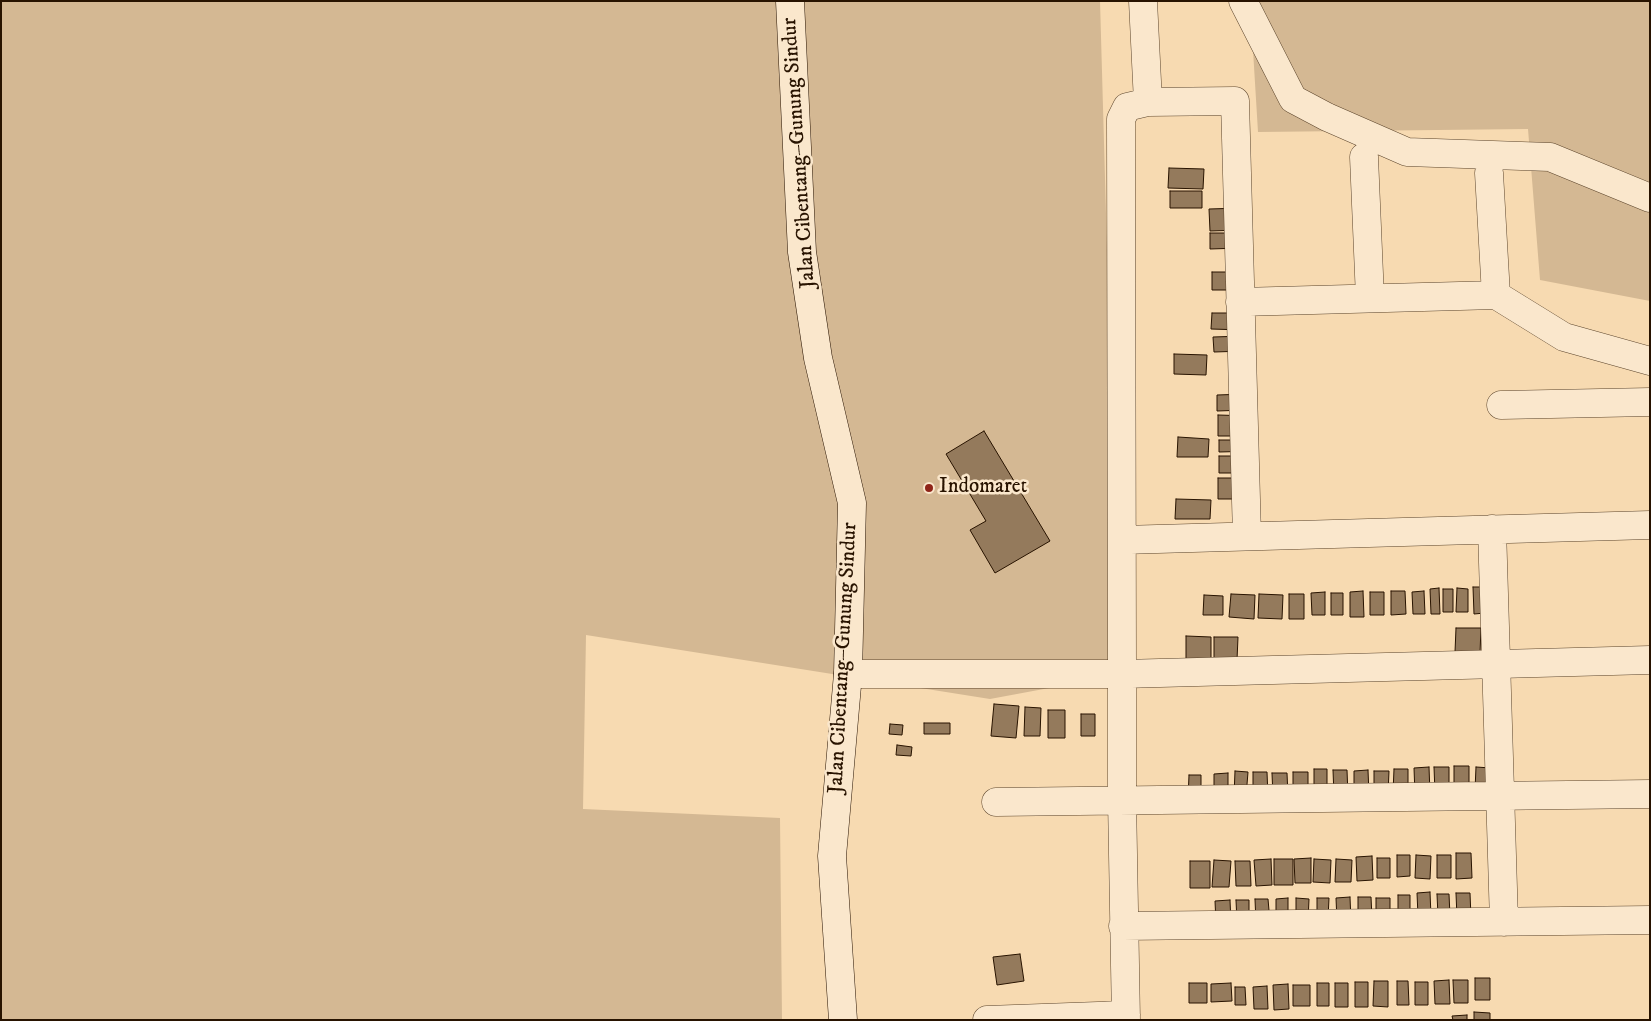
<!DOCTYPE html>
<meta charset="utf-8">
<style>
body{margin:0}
#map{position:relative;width:1651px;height:1021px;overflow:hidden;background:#f7dab1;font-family:"IM FELL DW Pica",serif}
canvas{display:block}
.frame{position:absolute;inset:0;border:2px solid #281300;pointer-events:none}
</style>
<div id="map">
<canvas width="1651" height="1021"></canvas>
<div class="frame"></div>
</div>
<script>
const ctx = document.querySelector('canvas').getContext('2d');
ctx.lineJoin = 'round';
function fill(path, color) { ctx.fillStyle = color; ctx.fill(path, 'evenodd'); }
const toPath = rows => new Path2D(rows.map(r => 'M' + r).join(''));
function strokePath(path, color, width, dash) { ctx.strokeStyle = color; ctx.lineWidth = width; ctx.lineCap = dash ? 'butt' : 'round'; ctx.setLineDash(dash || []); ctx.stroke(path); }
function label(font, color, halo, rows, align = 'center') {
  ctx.font = font + ' "IM FELL DW Pica",serif'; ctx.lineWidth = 5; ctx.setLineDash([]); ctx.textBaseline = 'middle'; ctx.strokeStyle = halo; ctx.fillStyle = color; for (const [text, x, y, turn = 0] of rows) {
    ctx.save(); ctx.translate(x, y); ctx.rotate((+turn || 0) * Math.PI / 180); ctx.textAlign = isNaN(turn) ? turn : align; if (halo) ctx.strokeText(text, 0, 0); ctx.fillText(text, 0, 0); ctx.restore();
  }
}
fill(toPath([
 [1,1,1100,1,1119,675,990,699,586,635,583,809,780,818,782,1020,1,1020],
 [1250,1,1650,1,1650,301,1540,280,1528,129,1258,132]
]), '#d4b893');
const building = toPath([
 [1169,168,1204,169,1203,189,1168,188,1169,168],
 [1170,191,1202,191,1202,208,1170,208,1170,191],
 [1242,208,1243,230,1210,231,1209,209,1242,208],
 [1210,233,1241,233,1241,248,1210,249,1210,233],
 [1212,272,1242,272,1243,290,1212,290,1212,272],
 [1212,313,1245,313,1244,330,1211,329,1212,313],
 [1244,336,1245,351,1214,352,1213,337,1244,336],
 [1174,354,1207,355,1206,375,1174,374,1174,354],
 [1246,394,1246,410,1217,411,1217,395,1246,394],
 [1218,415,1251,416,1250,436,1218,436,1218,415],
 [984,431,1050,541,995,573,970,530,986,521,946,454,984,431],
 [1178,437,1209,439,1208,457,1177,457,1178,437],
 [1219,440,1257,440,1258,451,1219,452,1219,440],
 [1219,456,1253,456,1253,473,1219,473,1219,456],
 [1218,478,1247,478,1247,499,1218,499,1218,478],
 [1176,499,1211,500,1210,519,1175,519,1176,499],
 [1473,587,1484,587,1485,613,1474,614,1473,587],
 [1439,588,1440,614,1431,614,1430,589,1439,588],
 [1457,588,1468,589,1468,612,1456,612,1457,588],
 [1443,589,1453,589,1453,612,1443,612,1443,589],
 [1363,591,1364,617,1350,617,1350,592,1363,591],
 [1391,591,1405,591,1406,614,1391,615,1391,591],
 [1424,591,1425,614,1413,614,1412,592,1424,591],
 [1325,592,1325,615,1312,615,1311,593,1325,592],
 [1370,592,1384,592,1384,615,1370,615,1370,592],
 [1331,593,1343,593,1343,615,1331,615,1331,593],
 [1231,594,1255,595,1254,619,1229,617,1231,594],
 [1259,594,1283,595,1282,619,1258,618,1259,594],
 [1289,594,1304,594,1304,619,1289,619,1289,594],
 [1204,595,1223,596,1223,615,1203,615,1204,595],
 [1456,628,1481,628,1480,653,1455,652,1456,628],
 [1186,636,1211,637,1211,659,1186,659,1186,636],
 [1214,637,1238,637,1237,660,1214,660,1214,637],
 [994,704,1019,706,1016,738,991,736,994,704],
 [1025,707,1041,708,1040,736,1024,736,1025,707],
 [1048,710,1065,710,1065,738,1048,738,1048,710],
 [1081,714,1095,714,1095,736,1081,736,1081,714],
 [924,723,950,723,950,734,924,734,924,723],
 [890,724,903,725,902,735,889,734,890,724],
 [897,745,912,747,911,756,896,755,897,745],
 [1454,766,1469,766,1469,795,1454,795,1454,766],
 [1429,767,1430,794,1415,795,1414,768,1429,767],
 [1434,767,1449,767,1449,792,1435,793,1434,767],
 [1476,767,1491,768,1489,791,1475,790,1476,767],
 [1314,769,1327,769,1327,795,1314,795,1314,769],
 [1394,769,1408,769,1408,793,1393,793,1394,769],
 [1333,770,1347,770,1348,796,1334,796,1333,770],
 [1368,770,1369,794,1354,795,1354,771,1368,770],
 [1235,771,1248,772,1246,797,1234,796,1235,771],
 [1374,771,1389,771,1388,794,1374,794,1374,771],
 [1253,772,1267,772,1268,797,1253,797,1253,772],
 [1293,772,1308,772,1308,795,1293,795,1293,772],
 [1228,773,1228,800,1214,800,1214,774,1228,773],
 [1272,773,1287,773,1288,796,1273,797,1272,773],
 [1189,775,1201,775,1201,799,1188,799,1189,775],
 [1456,853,1471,853,1472,878,1456,879,1456,853],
 [1397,855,1410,855,1410,876,1397,877,1397,855],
 [1416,855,1431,856,1430,879,1415,878,1416,855],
 [1437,855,1451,855,1451,878,1437,878,1437,855],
 [1372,856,1373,880,1357,881,1356,857,1372,856],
 [1311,858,1311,883,1295,883,1294,859,1311,858],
 [1377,858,1390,858,1390,878,1377,878,1377,858],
 [1271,859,1272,885,1256,886,1254,860,1271,859],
 [1274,859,1293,859,1293,885,1274,885,1274,859],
 [1314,859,1331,860,1330,883,1313,882,1314,859],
 [1336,859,1352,860,1351,882,1335,882,1336,859],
 [1214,860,1231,861,1229,887,1212,887,1214,860],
 [1190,861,1210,861,1210,888,1190,888,1190,861],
 [1235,861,1250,861,1251,886,1236,886,1235,861],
 [1430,892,1431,916,1418,916,1417,893,1430,892],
 [1456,893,1470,893,1471,918,1457,918,1456,893],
 [1437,894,1449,894,1450,916,1438,916,1437,894],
 [1398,895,1410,895,1410,918,1398,918,1398,895],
 [1350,897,1351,921,1337,922,1336,898,1350,897],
 [1358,897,1371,897,1372,918,1358,918,1358,897],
 [1288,898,1288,924,1276,924,1276,899,1288,898],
 [1296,898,1309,899,1308,922,1296,922,1296,898],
 [1317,898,1329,898,1328,919,1317,919,1317,898],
 [1376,898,1390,898,1390,920,1376,920,1376,898],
 [1255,899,1268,899,1270,922,1256,923,1255,899],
 [1230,900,1231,923,1216,923,1215,901,1230,900],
 [1236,900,1249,900,1249,922,1237,922,1236,900],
 [1020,954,1024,981,997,985,993,957,1020,954],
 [1475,978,1490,978,1490,1000,1475,1000,1475,978],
 [1449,980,1450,1004,1435,1004,1434,981,1449,980],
 [1453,980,1468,980,1468,1003,1454,1003,1453,980],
 [1374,981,1388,981,1388,1007,1373,1006,1374,981],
 [1397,981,1408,981,1409,1005,1397,1005,1397,981],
 [1355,982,1368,982,1368,1007,1355,1007,1355,982],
 [1415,982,1428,982,1428,1005,1415,1005,1415,982],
 [1189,983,1207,983,1207,1003,1189,1003,1189,983],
 [1231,983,1232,1001,1211,1002,1211,984,1231,983],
 [1317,983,1329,983,1329,1006,1317,1006,1317,983],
 [1335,983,1348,983,1348,1007,1335,1007,1335,983],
 [1288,984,1289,1009,1274,1010,1273,985,1288,984],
 [1293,985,1310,985,1310,1006,1293,1006,1293,985],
 [1267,986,1268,1009,1254,1009,1253,987,1267,986],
 [1235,987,1245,987,1246,1005,1235,1005,1235,987],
 [1474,1012,1490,1013,1490,1020,1474,1020,1474,1012],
 [1467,1015,1467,1020,1453,1020,1452,1016,1467,1015]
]);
fill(building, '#947a5c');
strokePath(building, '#281300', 1);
const street = toPath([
 [1143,1,1148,102],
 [1243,1,1293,99,1327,117,1407,152,1550,157,1650,198],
 [1364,157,1370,298],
 [1489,173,1496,295],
 [1240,302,1496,295,1564,337,1650,361],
 [1501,405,1650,402],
 [1492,529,1504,922],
 [1247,536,1235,101,1148,102,1127,107,1121,119,1122,674,1650,660],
 [1122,540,1650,525],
 [848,674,1122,674,1122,799,1126,1020],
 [996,802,1650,794],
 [1123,926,1650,920],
 [987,1020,1126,1015]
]);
const secondary = toPath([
 [790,1,802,252,818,358,852,503,848,674,832,856,843,1020]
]);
strokePath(street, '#5c452c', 29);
strokePath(secondary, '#281300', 29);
strokePath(street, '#fae7cc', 28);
strokePath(secondary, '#fae7cc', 28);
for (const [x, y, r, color] of [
 [929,488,5,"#8f2418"]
]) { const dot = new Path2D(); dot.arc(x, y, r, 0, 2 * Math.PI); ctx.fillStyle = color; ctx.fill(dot); strokePath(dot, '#fae7cc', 2); }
label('21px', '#281300', '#fae7cc', [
 ["Jalan Cibentang–Gunung Sindur",800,153,-94],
 ["Jalan Cibentang–Gunung Sindur",844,658,-87]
]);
label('21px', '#281300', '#fae7cc', [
 ["Indomaret",939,488]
], 'left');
</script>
